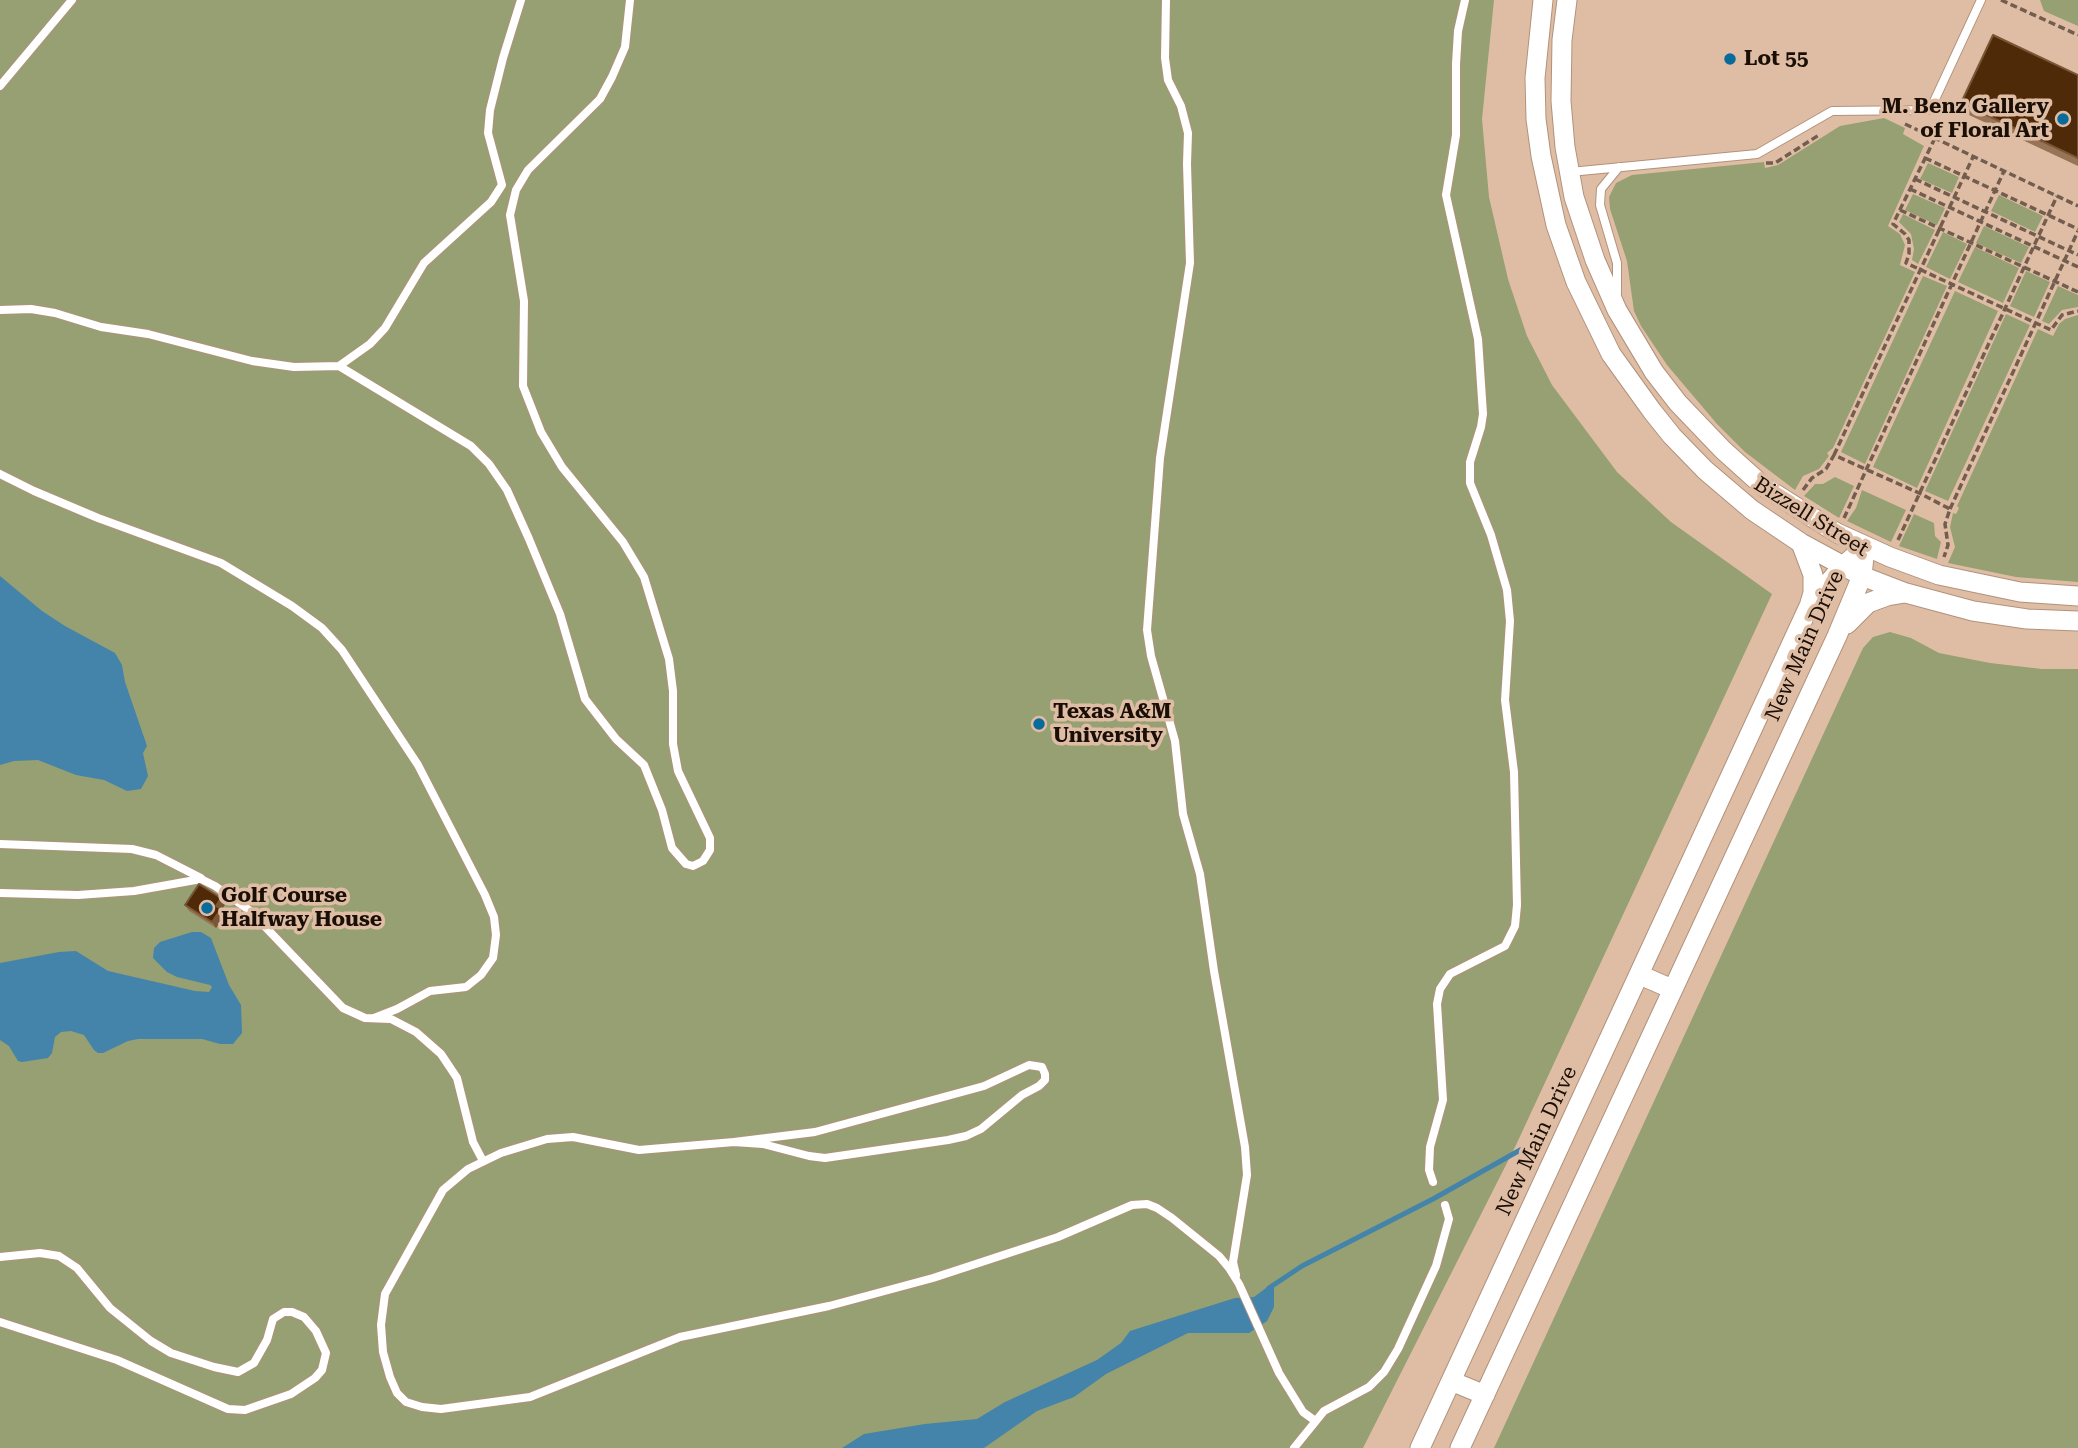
<!DOCTYPE html>
<style>
body{margin:0}
canvas{display:block;background:#dfbda5}
</style>
<canvas width="2078" height="1448"></canvas>
<script>
const ctx = document.querySelector('canvas').getContext('2d');
ctx.lineJoin = 'round';
function fill(path, color) { ctx.fillStyle = color; ctx.fill(path, 'evenodd'); }
const toPath = rows => new Path2D(rows.map(r => 'M' + r).join(''));
function strokePath(path, color, width, dash) { ctx.strokeStyle = color; ctx.lineWidth = width; ctx.lineCap = dash ? 'butt' : 'round'; ctx.setLineDash(dash || []); ctx.stroke(path); }
function label(font, color, halo, rows, align = 'center') {
  ctx.font = font + ' "Roboto Serif",serif'; ctx.lineWidth = 7; ctx.setLineDash([]); ctx.textBaseline = 'middle'; ctx.strokeStyle = halo; ctx.fillStyle = color; for (const [text, x, y, turn = 0] of rows) {
    ctx.save(); ctx.translate(x, y); ctx.rotate((+turn || 0) * Math.PI / 180); ctx.textAlign = isNaN(turn) ? turn : align; if (halo) ctx.strokeText(text, 0, 0); ctx.fillText(text, 0, 0); ctx.restore();
  }
}
fill(toPath([
 [0,0,1494,0,1482,119,1489,197,1508,279,1527,336,1552,385,1617,472,1671,522,1772,594,1516,1145,1363,1448,0,1448],
 [2040,0,2078,0,2078,26,2044,11],
 [1884,118,1905,128,1903,134,1924,146,1888,226,1900,234,1905,245,1900,265,1915,272,1833,448,1827,453,1829,456,1819,469,1803,476,1795,490,1745,452,1717,424,1667,365,1641,326,1634,311,1627,261,1610,209,1609,197,1616,183,1632,175,1764,162,1765,168,1778,165,1840,126],
 [1928,163,1959,177,1952,193,1920,179],
 [1913,194,1945,208,1937,225,1905,210],
 [1999,195,2043,216,2035,232,1991,211],
 [1903,214,1935,230,1918,264,1912,260,1914,249,1911,234,1899,222],
 [1984,226,2029,247,2021,263,1976,243],
 [1943,232,1967,244,1950,279,1926,267],
 [1975,247,2019,268,2003,303,1958,282],
 [2026,271,2050,282,2034,317,2010,306],
 [1923,276,1947,286,1865,464,1841,452],
 [2058,286,2078,295,2078,307,2062,310,2049,324,2042,321],
 [1955,291,1998,311,1917,488,1873,467],
 [2006,314,2030,325,1948,501,1925,491],
 [2078,315,2078,582,2016,577,1948,563,1955,547,1950,527,1953,513,1956,514,1959,508,1957,506,2038,329,2053,336,2059,324,2065,319],
 [1835,477,1854,486,1839,518,1804,496,1815,484,1823,484],
 [1862,490,1906,510,1891,542,1847,521,1856,508],
 [1914,514,1934,523,1935,536,1941,542,1937,559,1899,546],
 [1890,632,1911,638,1939,653,1990,663,2042,669,2078,669,2078,1448,1494,1448,1863,648,1873,637]
]), '#96a072');
fill(toPath([
 [0,576,42,611,65,626,115,653,122,665,125,682,147,746,143,753,148,776,141,789,127,791,104,780,76,775,38,760,14,761,0,765],
 [192,932,201,932,211,938,229,985,241,1005,242,1033,233,1044,220,1044,202,1039,138,1039,128,1041,103,1053,98,1053,94,1050,84,1035,71,1031,61,1032,55,1037,52,1053,48,1058,22,1062,18,1061,9,1046,0,1040,0,963,59,952,76,951,108,971,195,991,209,992,212,987,210,985,177,977,167,972,153,958,154,948,160,942],
 [1274,1282,1274,1307,1267,1321,1249,1333,1188,1333,1106,1374,1074,1397,1037,1411,984,1448,842,1448,864,1434,925,1424,977,1419,1005,1402,1097,1360,1121,1343,1130,1331,1235,1298,1254,1297]
]), '#4483aa');
strokePath(toPath([
 [1269,1288,1302,1266,1433,1199,1522,1149,1538,1146]
]), '#4483aa', 5);
const service = toPath([
 [1166,0,1165,58,1168,80,1181,106,1188,133,1187,164,1190,263,1160,458,1147,630,1151,656,1175,741,1183,814,1200,874,1214,971,1245,1147,1247,1175,1233,1262,1236,1275],
 [0,86,72,0],
 [1570,172,1757,154,1832,111,1930,110,1981,0],
 [1617,293,1617,263,1600,205,1601,189,1619,167],
 [0,310,31,309,55,313,101,327,148,334,252,361,294,367,339,366,471,446,489,464,507,490,529,539,560,614,585,699,616,739,644,765,662,810,672,848,686,864,693,866,703,861,710,850,710,838,678,771,673,744,673,691,669,659,644,577,623,542,562,467,541,432,523,386,524,301,510,215,516,190,528,170,600,99,612,77,625,47,630,0],
 [339,366,370,344,385,328,424,263,491,202,502,185,488,133,490,110,503,58,521,0],
 [0,474,34,491,98,518,221,563,292,606,322,628,342,650,418,765,485,895,494,917,496,935,493,958,481,975,466,987,430,991,397,1009,374,1018],
 [0,844,132,849,156,855,201,878],
 [0,893,78,895,134,891,201,879,215,886,249,910,343,1008,365,1018,391,1019,416,1032,441,1054,457,1078,473,1142,483,1161],
 [734,1142,815,1132,984,1086,1029,1065,1042,1067,1045,1074,1045,1080,1039,1086,1022,1095,981,1129,966,1136,948,1140,825,1158,809,1156,763,1144,734,1142,639,1150,573,1137,547,1139,501,1153,468,1169,443,1190,385,1294,381,1325,383,1352,390,1377,397,1393,406,1402,422,1407,441,1409,530,1397,680,1337,829,1306,933,1278,1058,1237,1132,1205,1147,1204,1157,1208,1172,1218,1219,1256,1229,1268,1239,1284,1279,1373,1303,1412,1314,1420],
 [1433,1182,1429,1170,1430,1147,1443,1100,1437,1004,1440,989,1450,974,1505,946,1515,926,1517,905,1514,772,1505,700,1510,621,1507,590,1491,535,1470,483,1470,462,1481,427,1483,414,1478,339,1446,195,1456,135,1456,64,1458,31,1465,0],
 [0,1257,40,1253,59,1256,77,1268,110,1308,151,1341,171,1353,214,1367,238,1372,254,1363,267,1340,273,1319,284,1312,292,1312,304,1317,316,1331,326,1353,322,1370,315,1378,291,1394,245,1410,228,1409,117,1360,0,1322],
 [1294,1448,1324,1411,1369,1387,1384,1372,1398,1349,1436,1266,1449,1219,1445,1205]
]);
const tertiary = toPath([
 [1543,0,1535,78,1536,119,1541,156,1556,225,1576,282,1611,354,1652,411,1672,436,1705,470,1752,510,1801,543,1862,576,1906,593,1973,611,2027,619,2078,621],
 [1567,0,1562,40,1561,101,1565,147,1574,197,1595,260,1617,310,1654,372,1678,403,1723,450,1763,486,1837,533,1890,557,1939,575,2020,592,2078,596],
 [1801,543,1813,575,1813,593,1810,603],
 [1847,624,1868,603,1887,596,1905,593],
 [1640,975,1672,989],
 [1451,1381,1485,1395],
 [1420,1448,1810,604,1843,566,1865,547],
 [1460,1448,1837,636,1862,576,1865,547]
]);
strokePath(service, '#b1927b', 10);
strokePath(tertiary, '#b1927b', 21);
strokePath(toPath([
 [2001,0,2078,35],
 [1905,124,2078,206],
 [1935,138,1893,224,1905,234,1909,240,1909,254,1906,263,2051,330,2062,315,2078,311],
 [1925,158,2078,229],
 [1766,163,1775,163,1819,135],
 [1915,179,2078,255],
 [1910,189,2078,267],
 [1900,210,2078,292],
 [1834,455,1973,157],
 [1803,490,1812,478,1826,469,1834,455,1919,493,1950,509,1945,524,1948,545,1944,557],
 [1950,509,2078,231],
 [1844,518,2004,171],
 [1898,540,2057,196]
]), '#735d4e', 3.5, [7, 3.5]);
strokePath(service, '#fff', 8);
strokePath(tertiary, '#fff', 19);
fill(toPath([
 [2078,75,2078,166,1969,115,1961,103],
 [221,898,225,904,222,910,225,914,216,928,189,911,185,905]
]), '#977456');
fill(toPath([
 [221,898,225,904,222,910,225,914,216,928,212,922,216,906]
]), '#7a5637');
const building = toPath([
 [1993,35,2078,75,2078,158,1961,103,1993,35],
 [199,884,221,898,216,906,221,909,212,922,185,905,199,884]
]);
fill(building, '#4f2a08');
strokePath(building, '#7a5637', 2);
for (const [x, y, r, color] of [
 [1730,59,7,"#096b9a"],
 [2063,119,7,"#096b9a"],
 [1039,724,7,"#096b9a"],
 [207,908,7,"#096b9a"]
]) { const dot = new Path2D(); dot.arc(x, y, r, 0, 2 * Math.PI); ctx.fillStyle = color; ctx.fill(dot); strokePath(dot, '#dfbda5', 2.5); }
label('bold 21px', '#1a0f06', '#dfbda5', [
 ["Lot 55",1744,59],
 ["M. Benz Gallery",2049,107,"right"],
 ["of Floral Art",2049,131,"right"],
 ["Texas A&M",1053,712],
 ["University",1053,736],
 ["Golf Course",221,896],
 ["Halfway House",221,920]
], 'left');
label('21px', '#1a0f06', '#dfbda5', [
 ["Bizzell Street",1811,517,32],
 ["New Main Drive",1805,646,-66],
 ["New Main Drive",1537,1141,-65]
]);
</script>
